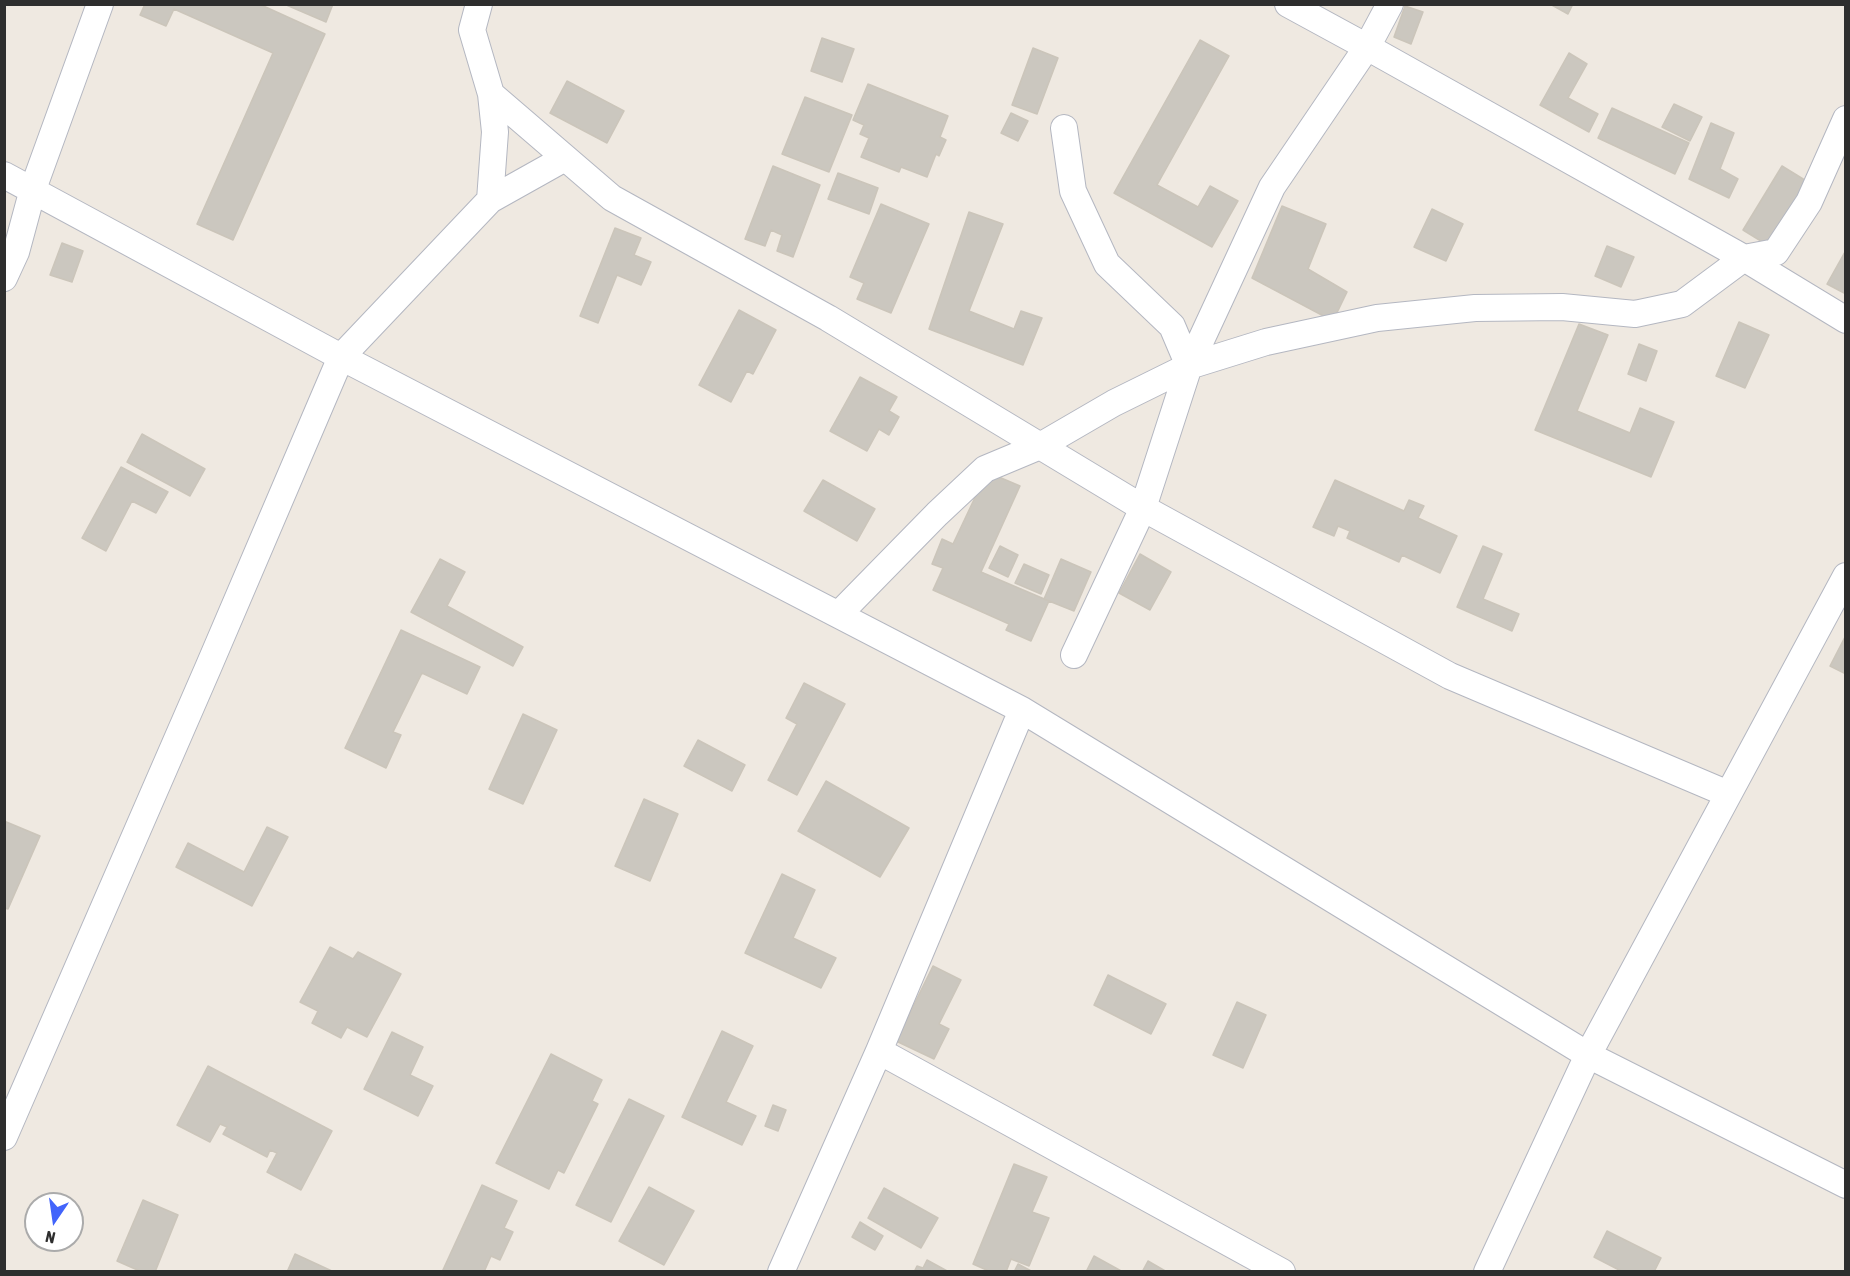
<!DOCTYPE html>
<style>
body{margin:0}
#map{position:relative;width:1850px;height:1276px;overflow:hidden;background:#efe9e1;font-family:"Asap Condensed",sans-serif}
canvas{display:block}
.frame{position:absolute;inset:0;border:6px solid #2e2e2e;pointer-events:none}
.north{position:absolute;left:24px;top:1192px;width:60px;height:60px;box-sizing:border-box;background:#fff;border:2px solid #ababab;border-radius:50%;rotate:193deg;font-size:16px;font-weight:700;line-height:24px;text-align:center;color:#2e2e2e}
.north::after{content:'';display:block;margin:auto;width:21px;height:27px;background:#4264fb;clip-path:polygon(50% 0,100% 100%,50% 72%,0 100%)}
</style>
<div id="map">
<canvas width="1850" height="1276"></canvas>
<div class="frame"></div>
<div class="north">N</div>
</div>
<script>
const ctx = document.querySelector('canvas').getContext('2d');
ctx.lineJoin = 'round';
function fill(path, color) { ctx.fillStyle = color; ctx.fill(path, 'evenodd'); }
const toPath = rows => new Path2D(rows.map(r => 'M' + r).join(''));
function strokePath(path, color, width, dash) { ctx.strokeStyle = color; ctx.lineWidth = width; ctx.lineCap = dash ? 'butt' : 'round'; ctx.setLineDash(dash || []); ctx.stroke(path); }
const building = toPath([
 [145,4,259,4,325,34,233,240,197,224,273,53,174,9,166,26,140,15,145,4],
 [284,4,333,4,326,22,284,4],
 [1550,4,1573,4,1568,14,1550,4],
 [1405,6,1423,12,1411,44,1394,37,1405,6],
 [822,38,854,49,842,82,811,71,822,38],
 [1200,40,1229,56,1157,185,1198,207,1210,186,1238,201,1212,247,1114,193,1200,40],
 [1033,48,1058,58,1037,114,1012,105,1033,48],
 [1569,53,1587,64,1568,98,1598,114,1589,132,1540,105,1569,53],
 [567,81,624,111,607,143,550,113,567,81],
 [868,84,948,116,940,137,946,140,939,156,936,154,927,177,901,167,899,172,861,157,869,138,860,134,864,125,853,120,868,84],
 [805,97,852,115,829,172,782,154,805,97],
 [1674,104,1702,117,1690,141,1662,127,1674,104],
 [1612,108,1689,143,1675,174,1598,138,1612,108],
 [1011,113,1028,121,1018,141,1001,133,1011,113],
 [1711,123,1734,133,1720,169,1738,179,1729,198,1689,179,1711,123],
 [773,166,820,185,793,257,777,251,782,235,771,230,765,246,745,239,773,166],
 [1782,166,1808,182,1769,246,1743,230,1782,166],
 [838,173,878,188,869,214,828,199,838,173],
 [881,204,929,224,891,313,857,299,864,283,850,277,881,204],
 [1282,206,1326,224,1308,269,1347,292,1333,321,1252,278,1282,206],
 [1432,209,1463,224,1446,261,1414,247,1432,209],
 [969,212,1003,224,969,311,1014,329,1021,311,1042,318,1023,365,929,329,969,212],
 [615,228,641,238,634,255,651,262,641,285,617,275,598,323,580,316,615,228],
 [62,243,83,251,72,282,50,275,62,243],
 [1607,246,1634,257,1621,287,1595,276,1607,246],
 [1846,250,1846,294,1827,284,1846,250],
 [739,310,776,330,753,374,747,371,731,402,699,385,739,310],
 [1739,322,1769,335,1745,388,1716,376,1739,322],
 [1579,324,1608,335,1577,411,1630,433,1640,408,1674,422,1651,477,1535,430,1579,324],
 [1639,344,1657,351,1646,381,1628,374,1639,344],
 [860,377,897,397,889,411,899,417,889,435,879,429,867,451,830,431,860,377],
 [142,434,205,469,190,496,127,462,142,434],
 [121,467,168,492,156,513,132,501,106,551,82,538,121,467],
 [987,472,1020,486,981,572,1049,601,1031,641,1006,630,1009,624,933,590,943,568,932,564,942,539,953,544,987,472],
 [823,480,875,509,857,541,804,511,823,480],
 [1335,480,1404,511,1409,500,1424,506,1418,518,1457,536,1440,573,1402,555,1399,562,1347,538,1350,531,1338,526,1334,536,1313,527,1335,480],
 [1000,546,1018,555,1008,577,989,568,1000,546],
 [1483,546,1502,554,1483,599,1519,614,1512,631,1457,607,1483,546],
 [1140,554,1171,572,1150,610,1119,593,1140,554],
 [440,559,465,572,447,606,523,647,513,666,411,612,440,559],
 [1061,559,1091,572,1074,611,1044,599,1061,559],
 [1024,564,1049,575,1041,594,1015,583,1024,564],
 [401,630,480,667,467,694,422,673,393,732,401,735,386,768,345,748,401,630],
 [1846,635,1846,674,1830,666,1846,635],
 [804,683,845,704,797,795,768,780,797,724,786,718,804,683],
 [523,714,557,730,523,804,489,789,523,714],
 [698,740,745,765,732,791,684,766,698,740],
 [826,781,909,828,880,877,798,831,826,781],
 [644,799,678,814,650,881,615,866,644,799],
 [4,821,40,836,8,909,4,908,4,821],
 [267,827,288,837,252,906,176,867,188,843,244,872,267,827],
 [782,874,815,890,793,938,836,958,821,988,745,953,782,874],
 [330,947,353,959,358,952,401,974,367,1037,347,1027,341,1038,312,1023,318,1011,300,1002,330,947],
 [933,966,961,980,939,1024,949,1029,934,1059,896,1041,933,966],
 [1108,975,1166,1004,1151,1034,1094,1005,1108,975],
 [1237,1002,1266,1015,1243,1068,1213,1055,1237,1002],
 [722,1031,753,1046,726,1102,756,1116,742,1145,682,1117,722,1031],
 [392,1032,423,1047,410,1075,433,1086,418,1116,364,1089,392,1032],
 [551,1054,602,1080,592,1101,598,1104,564,1173,558,1170,549,1189,496,1163,551,1054],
 [208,1066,332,1131,301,1190,267,1172,277,1153,270,1150,267,1157,223,1134,227,1127,220,1124,210,1142,177,1125,208,1066],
 [629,1099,664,1116,611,1222,576,1205,629,1099],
 [773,1105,786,1110,778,1131,765,1126,773,1105],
 [1014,1164,1047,1177,1032,1212,1049,1218,1029,1266,1011,1259,1006,1272,991,1272,973,1264,1014,1164],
 [482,1185,517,1201,504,1228,513,1232,500,1260,491,1256,484,1272,442,1272,482,1185],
 [649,1187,694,1211,664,1265,619,1241,649,1187],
 [884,1188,938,1218,921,1248,868,1218,884,1188],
 [143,1200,178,1215,155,1272,142,1272,117,1261,143,1200],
 [860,1222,883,1236,875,1250,852,1237,860,1222],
 [1607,1231,1661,1258,1654,1272,1623,1272,1594,1257,1607,1231],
 [295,1254,334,1272,287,1272,295,1254],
 [1094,1256,1123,1272,1086,1272,1094,1256],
 [927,1260,949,1272,914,1272,917,1266,923,1268,927,1260],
 [1148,1261,1167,1272,1142,1272,1148,1261],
 [1018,1264,1033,1272,1014,1272,1018,1264]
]);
fill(building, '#cbc7bf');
strokePath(building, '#cbc5ba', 1.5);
const street = toPath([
 [479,4,472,30,491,94,612,198,828,318,1143,508,1450,676,1728,794],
 [1288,4,1367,47,1744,258,1846,320],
 [1064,128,1073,191,1107,264,1172,326,1189,366],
 [4,175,341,357,1022,710,1588,1055,1846,1185],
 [490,200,565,158],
 [4,278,16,252,33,189,100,4],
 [839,614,937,514,985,469,1040,446,1114,403,1189,366,1266,342,1377,318,1475,308,1562,307,1635,314,1682,304,1744,258,1776,252,1809,202,1846,119],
 [1074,655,1143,508,1189,366,1272,187,1367,47,1390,4],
 [879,1051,1282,1272],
 [4,1137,208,668,341,357,490,200,495,132,491,94],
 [781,1272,879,1051,1022,710],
 [1487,1272,1588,1055,1846,576]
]);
strokePath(street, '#b4b7c1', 28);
strokePath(street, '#fff', 26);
</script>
